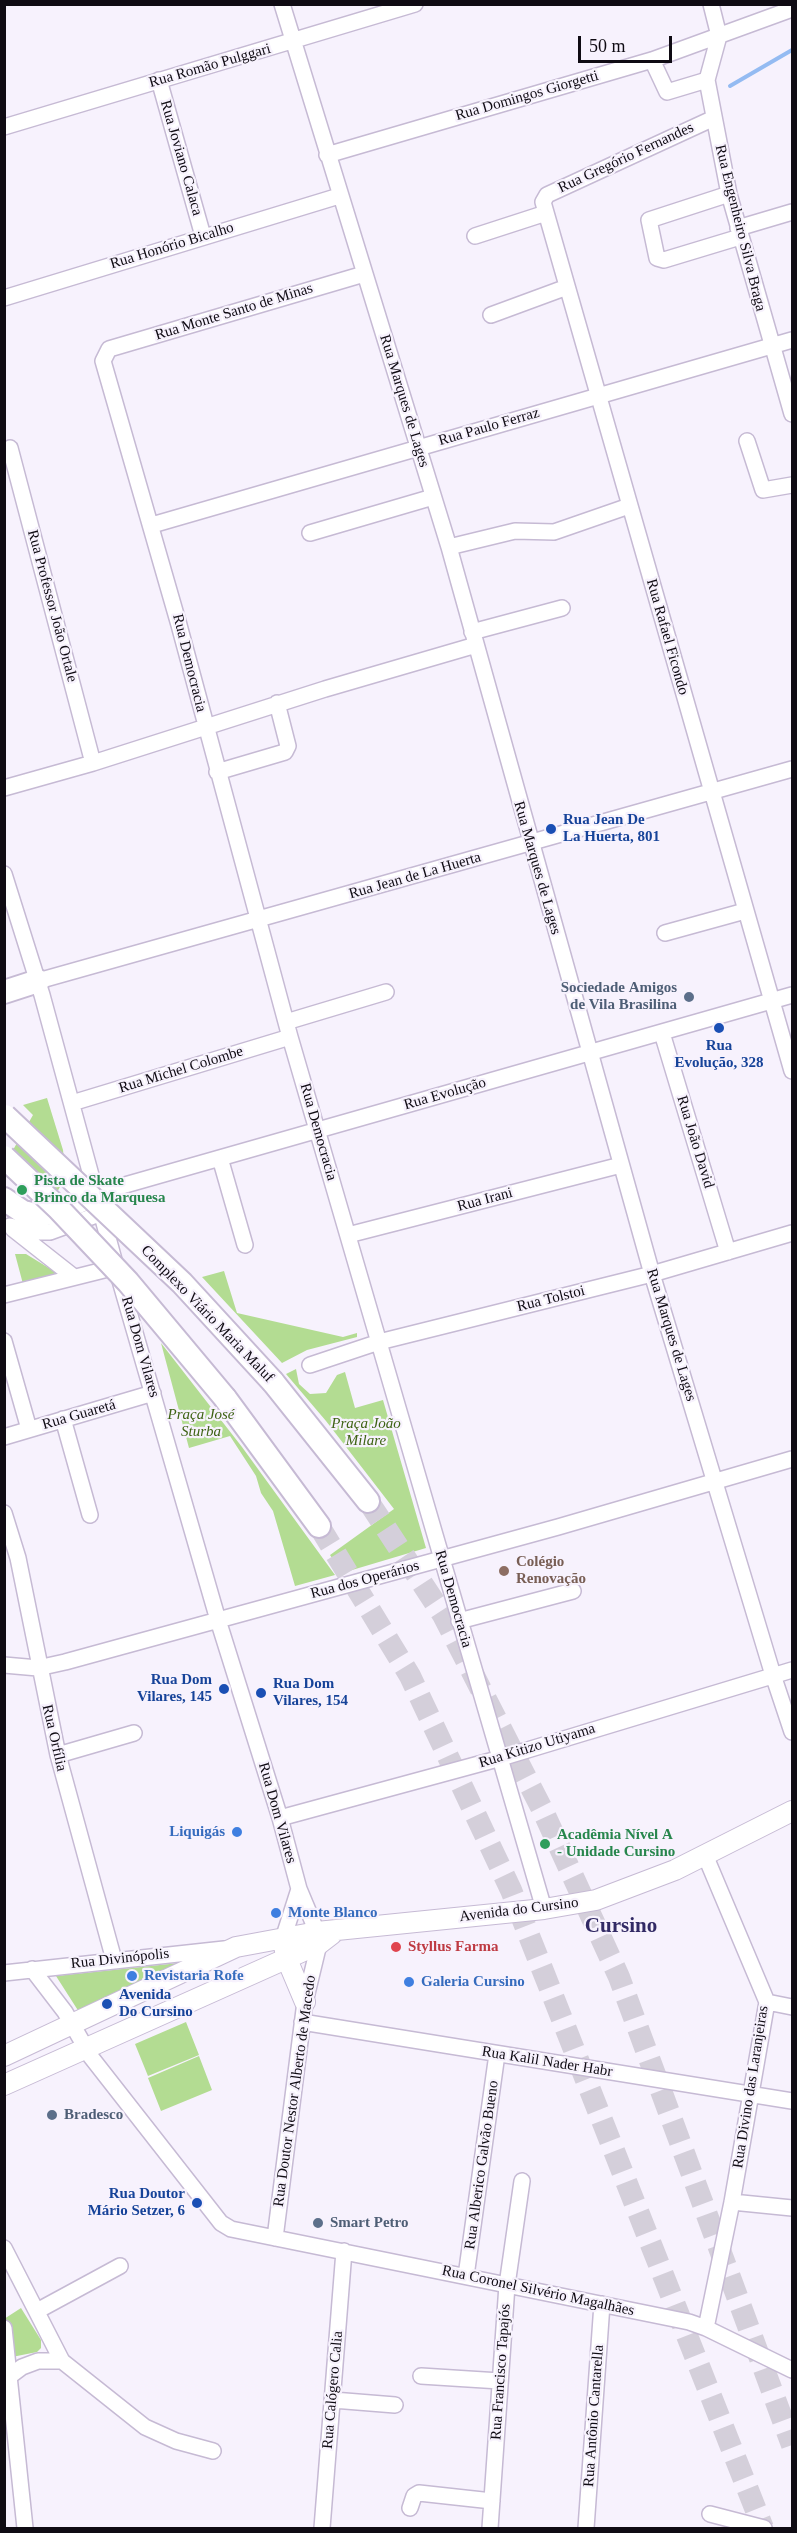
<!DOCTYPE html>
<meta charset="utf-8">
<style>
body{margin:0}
#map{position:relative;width:797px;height:2533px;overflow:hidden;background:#f7f2fd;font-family:Georgia,serif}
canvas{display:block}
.frame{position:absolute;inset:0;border:6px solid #0f0b13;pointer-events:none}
.scale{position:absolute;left:578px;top:36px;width:94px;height:27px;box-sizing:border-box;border:3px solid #0f0b13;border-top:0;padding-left:8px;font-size:18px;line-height:21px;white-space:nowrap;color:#0f0b13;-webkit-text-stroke:4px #f7f2fd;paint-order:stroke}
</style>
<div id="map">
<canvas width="797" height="2533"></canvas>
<div class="frame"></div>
<div class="scale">50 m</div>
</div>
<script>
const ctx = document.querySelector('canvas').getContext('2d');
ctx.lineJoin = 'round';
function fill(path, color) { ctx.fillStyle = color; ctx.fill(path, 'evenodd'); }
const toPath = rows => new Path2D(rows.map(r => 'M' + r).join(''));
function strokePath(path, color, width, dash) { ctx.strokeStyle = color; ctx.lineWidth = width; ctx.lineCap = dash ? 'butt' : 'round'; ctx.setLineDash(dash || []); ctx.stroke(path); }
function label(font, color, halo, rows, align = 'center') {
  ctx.font = font + ' Georgia,serif'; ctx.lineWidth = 4.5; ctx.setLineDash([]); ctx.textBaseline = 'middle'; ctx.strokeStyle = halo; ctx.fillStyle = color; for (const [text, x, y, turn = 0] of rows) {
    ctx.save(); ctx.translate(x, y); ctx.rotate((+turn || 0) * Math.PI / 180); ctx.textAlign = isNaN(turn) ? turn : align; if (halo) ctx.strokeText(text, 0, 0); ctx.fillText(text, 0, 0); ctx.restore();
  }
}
fill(toPath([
 [47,1098,63,1150,66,1177,57,1192,32,1195,5,1176,5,1164,33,1115,23,1105],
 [15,1254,26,1254,57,1273,23,1284],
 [224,1271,237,1313,343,1337,357,1333,357,1337,307,1350,282,1363,202,1277],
 [161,1343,242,1447,335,1575,295,1586,273,1511,261,1493,256,1476,230,1436,189,1448],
 [296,1369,299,1384,310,1394,326,1393,337,1375,345,1372,355,1408,383,1400,426,1548,342,1573,330,1555,394,1509,326,1421,286,1374],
 [188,1962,79,2012,56,1976],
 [186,2022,199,2055,148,2076,135,2044],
 [199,2056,212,2090,161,2111,148,2078],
 [21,2308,41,2340,41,2348,37,2352,12,2357,4,2319]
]), '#b3dc92');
strokePath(toPath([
 [730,86,792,50]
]), '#94bbf2', 4);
strokePath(toPath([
 [368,1501,443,1615,542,1809,619,1977,792,2445],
 [319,1526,410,1676,511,1890,763,2528]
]), '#d4cfda', 22, [22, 11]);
const minor = toPath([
 [282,4,449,547,652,1274,773,1675,792,1732],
 [652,60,667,92,707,80],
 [159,80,203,236],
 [707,80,729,194,792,414],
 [707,80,719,36,711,4],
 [714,118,547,195,543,202,792,1071],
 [4,127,415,4],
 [327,155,652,60,792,9],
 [729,194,649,220,657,258,664,260,740,237],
 [738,228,792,212],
 [475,236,546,213],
 [364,274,109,349,103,361,179,625,290,1037,544,1909],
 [4,298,339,196],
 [491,315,567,287],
 [747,441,763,490,792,485],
 [10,448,93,763],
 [152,525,792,340],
 [310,533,433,497],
 [449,547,515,531,554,532,629,506],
 [472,632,562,608],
 [217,772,285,752,288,746,277,703],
 [4,788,93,763,325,689,476,645],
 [4,874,42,995,116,1267,218,1620,280,1818,299,1889,317,1932,319,1944,305,2002,275,2238],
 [665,933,745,911],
 [38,981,792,769],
 [286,1022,386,992],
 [662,1033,728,1252],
 [72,1103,290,1037],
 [220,1158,245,1245],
 [97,1193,792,995],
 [10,1226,35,1232,50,1232,102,1213],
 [13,1229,74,1277],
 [348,1235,621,1165],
 [4,1295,116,1267],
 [4,1341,29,1429],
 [310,1365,379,1342,652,1274,792,1233],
 [63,1419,90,1515],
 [4,1437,153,1393],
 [4,1513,18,1558,58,1755,114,1960],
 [459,1621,573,1591],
 [4,1665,38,1668,65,1662,558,1527,792,1459],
 [58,1755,134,1733],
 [280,1818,501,1758,792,1670],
 [705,1855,767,2002,732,2202,706,2328],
 [283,1939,299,1889],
 [32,1969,65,2012,91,2057,221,2223,231,2229,689,2322,706,2328,792,2370],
 [4,1973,224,1949],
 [767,2002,792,2007],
 [302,2022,792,2101],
 [732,2202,792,2208],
 [4,2248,62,2361,145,2427,176,2441,213,2451],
 [466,2276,497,2054],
 [37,2311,120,2266],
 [4,2328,25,2528],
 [4,2374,10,2376,22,2367,38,2361,62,2361],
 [421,2376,500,2381],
 [333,2400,395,2405],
 [410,2508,414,2496,419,2493,492,2501],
 [710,2514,764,2528],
 [322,2528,344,2251],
 [490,2528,507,2285,522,2181],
 [586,2528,602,2304]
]);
const major = toPath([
 [284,1945,286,1957,305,2002],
 [4,2056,236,1947,317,1932,544,1909,596,1900,675,1870,792,1811],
 [4,2085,319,1944,332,1934]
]);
const highway = toPath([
 [4,992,38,981],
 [4,1199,23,1212,37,1215,55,1213,97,1193],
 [273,1382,368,1501],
 [225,1398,319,1526]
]);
strokePath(minor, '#c6bad4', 18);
strokePath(major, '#c6bad4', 22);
strokePath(highway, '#c6bad4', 26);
strokePath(minor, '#fff', 15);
strokePath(major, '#fff', 20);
strokePath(highway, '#fff', 22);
const highwayBridge = toPath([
 [5,1116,182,1283,273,1382],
 [4,1157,58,1208,128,1282,225,1398]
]);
strokePath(highwayBridge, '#c6bad4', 26, []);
strokePath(highwayBridge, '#fff', 22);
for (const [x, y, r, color] of [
 [551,829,6,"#1a4fb4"],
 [689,997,6,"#5c6f8a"],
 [719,1028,6,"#1a4fb4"],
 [22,1190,6,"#2e9e5b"],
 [504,1571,6,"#8d6e63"],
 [224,1689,6,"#1a4fb4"],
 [261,1693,6,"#1a4fb4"],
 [237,1832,6,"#3f7fe0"],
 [545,1844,6,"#2e9e5b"],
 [276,1913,6,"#3f7fe0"],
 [396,1947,6,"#e0444e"],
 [132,1976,6,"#3f7fe0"],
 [409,1982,6,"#3f7fe0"],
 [107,2004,6,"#1a4fb4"],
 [52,2115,6,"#5c6f8a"],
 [197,2203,6,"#1a4fb4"],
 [318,2223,6,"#5c6f8a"]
]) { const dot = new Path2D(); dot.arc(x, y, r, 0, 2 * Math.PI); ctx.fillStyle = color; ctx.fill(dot); strokePath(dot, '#f7f2fd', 2); }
label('15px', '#0f0b13', '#f7f2fd', [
 ["Rua Romão Pulggari",210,66,-16],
 ["Rua Domingos Giorgetti",527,96,-16],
 ["Rua Joviano Calaca",181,158,74],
 ["Rua Gregório Fernandes",626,158,-25],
 ["Rua Engenheiro Silva Braga",740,228,76],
 ["Rua Honório Bicalho",172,246,-17],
 ["Rua Monte Santo de Minas",234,312,-17],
 ["Rua Marques de Lages",404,401,73],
 ["Rua Paulo Ferraz",489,427,-16],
 ["Rua Professor João Ortale",52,606,75],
 ["Rua Rafael Ficondo",667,637,74],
 ["Rua Democracia",189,663,76],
 ["Rua Marques de Lages",537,868,74],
 ["Rua Jean de La Huerta",415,876,-16],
 ["Rua Michel Colombe",181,1070,-17],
 ["Rua Evolução",445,1094,-16],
 ["Rua Democracia",318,1132,74],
 ["Rua João David",695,1142,73],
 ["Rua Irani",485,1200,-15],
 ["Rua Tolstoi",551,1299,-14],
 ["Complexo Viário Maria Maluf",207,1314,46],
 ["Rua Marques de Lages",671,1335,73],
 ["Rua Dom Vilares",140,1347,74],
 ["Rua Guaretá",79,1415,-16],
 ["Rua dos Operários",365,1580,-15],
 ["Rua Democracia",453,1599,74],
 ["Rua Orfília",54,1738,77],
 ["Rua Kitizo Utiyama",537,1746,-17],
 ["Rua Dom Vilares",277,1813,74],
 ["Avenida do Cursino",519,1910,-7],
 ["Rua Divinópolis",120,1959,-6],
 ["Rua Kalil Nader Habr",547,2062,9],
 ["Rua Divino das Laranjeiras",751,2087,-81],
 ["Rua Doutor Nestor Alberto de Macedo",295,2091,-82],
 ["Rua Alberico Galvão Bueno",482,2165,-82],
 ["Rua Coronel Silvério Magalhães",538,2291,12],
 ["Rua Francisco Tapajós",501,2372,-86],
 ["Rua Calógero Calia",333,2390,-85],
 ["Rua Antônio Cantarella",594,2416,-86]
]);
label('bold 15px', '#164399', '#f7f2fd', [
 ["Rua Jean De",563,820],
 ["La Huerta, 801",563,837],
 ["Rua",719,1046,"center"],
 ["Evolução, 328",719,1063,"center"],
 ["Rua Dom",212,1680,"right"],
 ["Vilares, 145",212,1697,"right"],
 ["Rua Dom",273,1684],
 ["Vilares, 154",273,1701],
 ["Avenida",119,1995],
 ["Do Cursino",119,2012],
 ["Rua Doutor",185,2194,"right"],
 ["Mário Setzer, 6",185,2211,"right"]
], 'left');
label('bold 15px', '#4e5e75', '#f7f2fd', [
 ["Sociedade Amigos",677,988,"right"],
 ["de Vila Brasilina",677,1005,"right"],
 ["Bradesco",64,2115],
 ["Smart Petro",330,2223]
], 'left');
label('bold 15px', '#27864d', '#f7f2fd', [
 ["Pista de Skate",34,1181],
 ["Brinco da Marquesa",34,1198],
 ["Acadêmia Nível A",557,1835],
 ["- Unidade Cursino",557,1852]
], 'left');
label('italic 15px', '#3e6314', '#f7f2fd', [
 ["Praça José",201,1415],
 ["Sturba",201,1432],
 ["Praça João",366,1424],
 ["Milare",366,1441]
]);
label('bold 15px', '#785e54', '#f7f2fd', [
 ["Colégio",516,1562],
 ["Renovação",516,1579]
], 'left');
label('bold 15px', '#366cbe', '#f7f2fd', [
 ["Liquigás",225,1832,"right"],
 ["Monte Blanco",288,1913],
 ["Revistaria Rofe",144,1976],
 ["Galeria Cursino",421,1982]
], 'left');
label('bold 15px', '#be3a42', '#f7f2fd', [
 ["Styllus Farma",408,1947]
], 'left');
label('bold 21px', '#322a65', '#f7f2fd', [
 ["Cursino",621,1927]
]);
</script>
